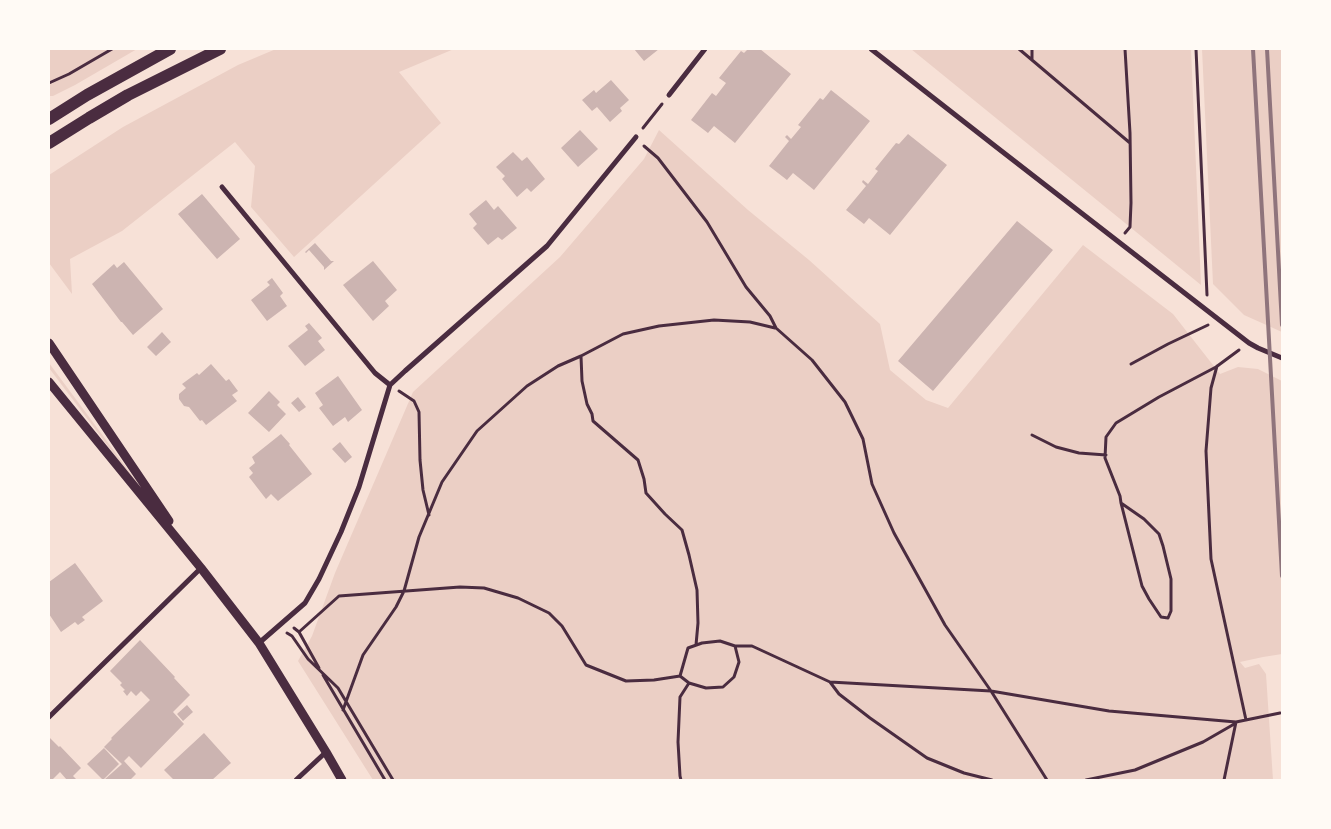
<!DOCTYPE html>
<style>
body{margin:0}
#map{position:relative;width:1331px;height:829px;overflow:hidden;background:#f7e1d7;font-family:Cabin,sans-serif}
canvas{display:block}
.frame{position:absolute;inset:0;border:50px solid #fffaf5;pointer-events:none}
</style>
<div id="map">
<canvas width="1331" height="829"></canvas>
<div class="frame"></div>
</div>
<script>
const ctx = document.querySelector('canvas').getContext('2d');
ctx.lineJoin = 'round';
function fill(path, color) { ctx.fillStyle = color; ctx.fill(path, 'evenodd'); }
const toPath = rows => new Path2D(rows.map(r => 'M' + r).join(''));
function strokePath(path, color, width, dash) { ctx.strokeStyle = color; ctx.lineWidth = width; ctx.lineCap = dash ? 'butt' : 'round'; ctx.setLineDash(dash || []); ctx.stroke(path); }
fill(toPath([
 [49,49,137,49,75,85,53,96,49,96],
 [276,49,454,49,399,72,441,123,294,257,251,207,255,166,235,142,122,231,70,259,72,294,49,263,49,175,123,127,238,65],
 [911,49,1191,49,1201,285,1130,227],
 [1202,49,1282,49,1282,332,1244,315,1213,284],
 [659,130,748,210,809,260,880,324,890,370,926,400,948,408,1083,245,1173,314,1220,374,1238,367,1258,369,1282,381,1282,654,1263,657,1240,662,1245,668,1259,664,1266,674,1273,780,373,780,298,661,312,636,335,573,413,392,560,257,644,159],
 [49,363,95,425,140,486,139,487,129,474,49,368]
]), '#ebcfc5');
fill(toPath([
 [634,49,659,49,644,61],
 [748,49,760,49,791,74,735,143,714,126,708,133,691,120,712,93,716,96,726,83,719,78,741,51,744,53],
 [611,80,629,100,620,108,622,111,610,122,597,107,592,111,582,100,594,90,596,93],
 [831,90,870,121,814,190,793,173,787,180,769,166,789,141,785,137,787,135,791,139,801,127,798,125,820,98,823,100],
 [580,130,598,149,578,167,561,148],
 [908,134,947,165,890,235,869,218,864,224,846,210,866,186,862,182,863,180,868,184,878,171,875,169,896,143,899,144],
 [513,152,522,161,527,157,545,179,531,192,527,188,517,197,502,179,505,176,496,167],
 [202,194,240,239,217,259,178,214],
 [486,200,494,210,498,206,517,228,502,240,498,237,488,245,473,228,477,224,469,214],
 [1017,221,1053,250,933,391,898,361],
 [315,243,331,261,334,261,324,270,324,267,309,250,306,253,305,252],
 [373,261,397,290,385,301,389,306,373,321,343,285],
 [124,262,163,309,133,335,122,322,121,322,92,284,114,264,117,268],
 [272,278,283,293,280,296,287,306,267,321,251,300,270,285,267,282],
 [309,323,322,338,318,341,325,350,305,366,288,346,308,330,305,326],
 [162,332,171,342,156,356,147,347],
 [211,364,226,381,229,379,238,391,232,395,237,401,206,425,202,420,200,421,189,407,184,406,179,399,179,394,186,388,182,384,197,373,199,375],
 [338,376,362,410,348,422,345,417,333,426,319,408,323,405,315,393],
 [269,391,280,402,277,405,286,414,269,432,248,413],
 [298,397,306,407,299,412,291,403],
 [281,434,290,444,289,445,312,474,278,501,271,494,266,499,249,477,253,473,249,468,255,463,252,457],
 [340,442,352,457,345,463,332,449],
 [75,563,103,601,82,617,85,620,78,625,75,622,61,632,49,614,49,582],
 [140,640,175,677,174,678,190,695,173,712,184,724,141,768,129,756,124,761,136,774,131,779,133,780,104,780,122,764,104,747,112,739,111,738,150,700,141,691,136,696,131,691,127,696,123,691,125,690,120,685,122,683,110,671],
 [187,705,193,712,183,721,177,714],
 [204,733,231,763,212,780,174,780,164,770],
 [49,737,59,747,60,746,81,768,73,776,77,780,67,780,60,772,52,780,49,780],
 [104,748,119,764,103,780,87,764]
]), '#ccb4b1');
strokePath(toPath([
 [1019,49,1130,143],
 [1032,49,1032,59],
 [1125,49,1130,133,1131,203,1130,227,1125,233],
 [1196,49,1207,295],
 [49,83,69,74,112,49],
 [643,128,662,104],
 [644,146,658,158,707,222,746,287,770,316,776,328,812,360,845,402,863,439,872,484,894,533,945,625,991,691,1047,780],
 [581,356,582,381,587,404,592,414,593,421,638,460,644,479,646,493,665,514,682,530,689,555,697,590,698,623,696,645],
 [1131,364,1168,344,1208,325],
 [1217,366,1211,388,1206,451,1211,559,1246,720],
 [399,391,414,401,419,412,420,460,423,490,429,515],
 [1032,435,1056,447,1079,453,1106,455],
 [1121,503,1142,586,1149,599,1161,617,1168,618,1171,611,1171,579,1163,546,1159,534,1144,519,1121,503,1120,496,1105,458,1106,437,1116,423,1159,397,1216,367,1239,350],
 [294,628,299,632,339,596,460,587,484,588,518,598,549,613,562,626,586,665,626,681,654,680,680,676,689,683,706,688,723,687,734,677,739,662,735,646,752,646,830,682,991,691,1109,711,1236,722],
 [299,632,319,668],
 [287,633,292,636,308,659,338,688,393,780],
 [323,675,385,780],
 [680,676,688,648,702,643,720,641,735,646],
 [830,682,839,694,870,718,927,758,964,773,992,780],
 [343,710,363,655,396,607,404,591,419,537,442,482,477,431,527,386,558,366,581,356,623,334,659,326,714,320,750,322,775,328],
 [681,780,680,776,678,742,680,697,689,683],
 [1086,780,1135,770,1203,742,1236,723],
 [1224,780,1236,722,1280,713]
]), '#4a2c40', 3);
strokePath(toPath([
 [871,49,995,146,1249,343,1258,348,1282,358],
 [669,95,705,49],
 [222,187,375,373,390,385],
 [259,643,305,603,319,579,341,532,359,487,390,385,405,371,547,246,636,137],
 [49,717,201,568],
 [296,780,326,752]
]), '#4a2c40', 5);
strokePath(toPath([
 [49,343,169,521],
 [49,382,201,568,259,643,326,752,342,780]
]), '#4a2c40', 9);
strokePath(toPath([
 [49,119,87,95,170,49],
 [49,143,89,118,128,95,220,49]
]), '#4a2c40', 12);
strokePath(toPath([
 [1253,49,1282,576],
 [1267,49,1282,325]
]), '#8f747c', 4);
</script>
